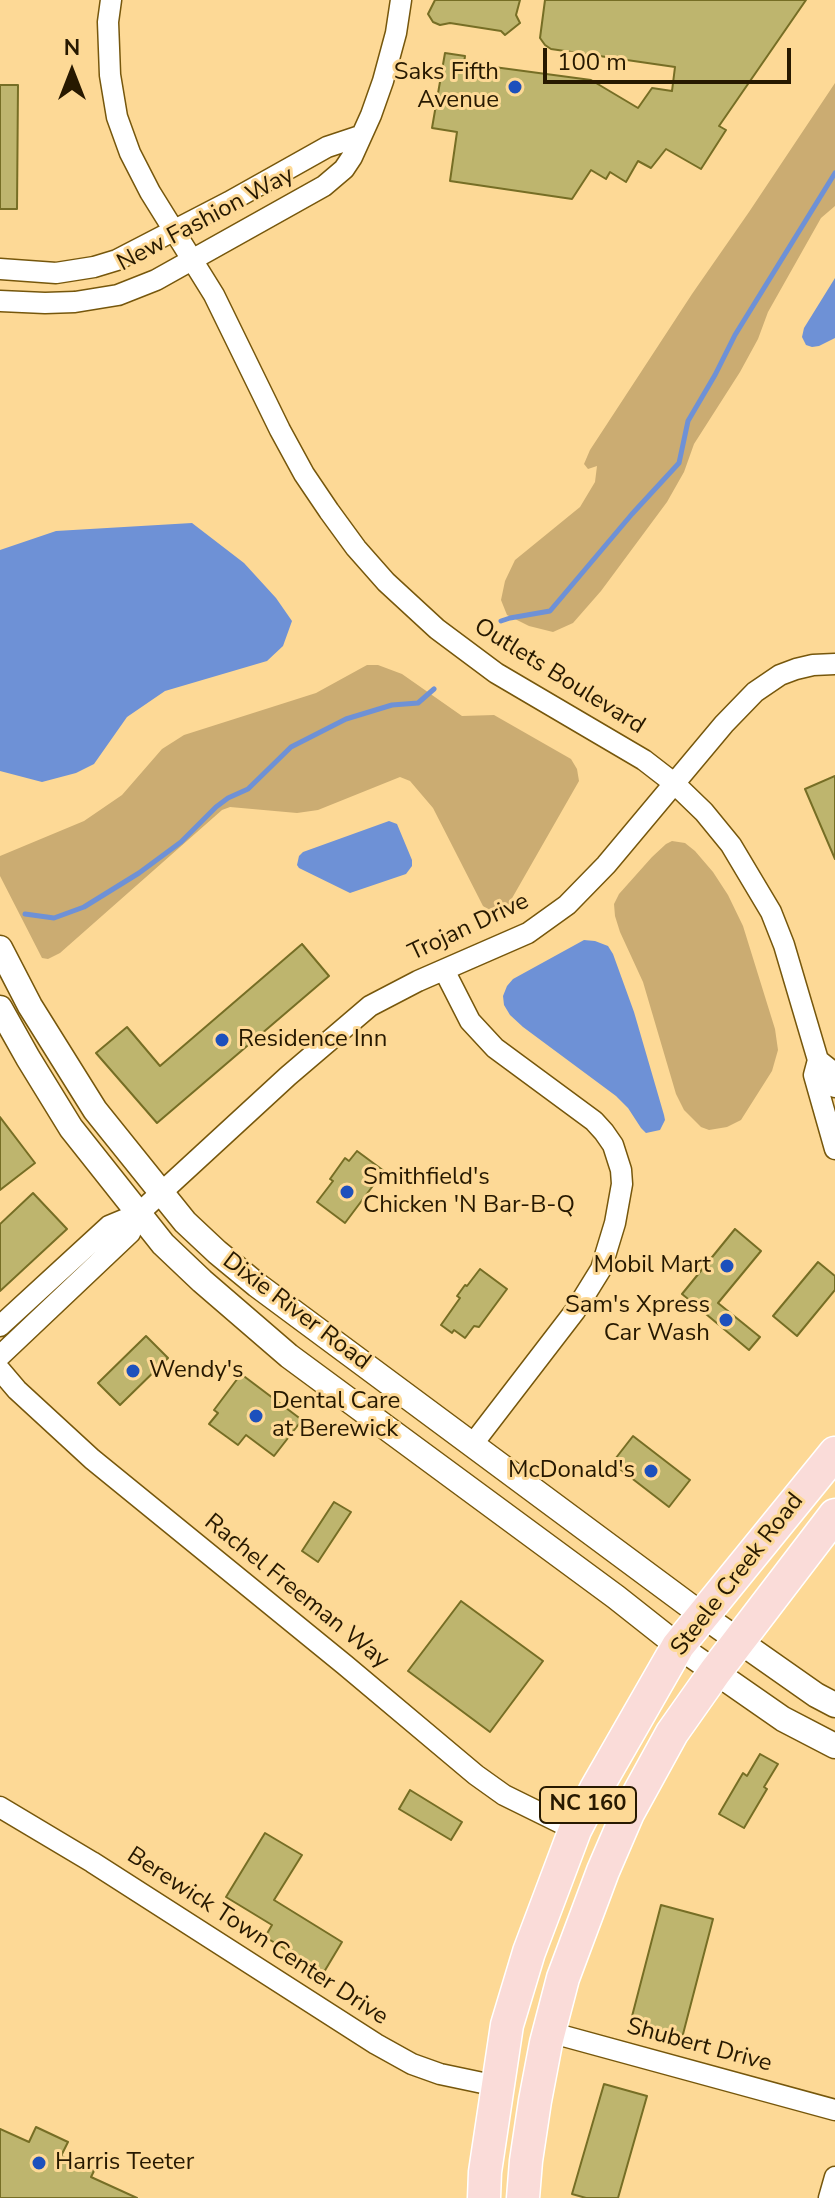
<!DOCTYPE html>
<style>
body{margin:0}
#map{position:relative;width:835px;height:2198px;overflow:hidden;background:#fdd996;font-family:"Nunito Sans",sans-serif}
canvas{display:block}
.north{position:absolute;left:32px;top:32px;width:80px;height:80px;-webkit-text-stroke:6px #fdd996;paint-order:stroke;rotate:0deg;font-size:22px;font-weight:700;line-height:32px;text-align:center;color:#271900}
.north::after{content:'';display:block;margin:auto;width:28px;height:36px;background:#271900;clip-path:polygon(50% 0,100% 100%,50% 72%,0 100%)}
.scale{position:absolute;left:543px;top:48px;width:248px;height:36px;box-sizing:border-box;border:4px solid #271900;border-top:0;padding-left:10px;font-size:24px;line-height:28px;white-space:nowrap;color:#271900;-webkit-text-stroke:6px #fdd996;paint-order:stroke}
</style>
<div id="map">
<canvas width="835" height="2198"></canvas>
<div class="north">N</div>
<div class="scale">100 m</div>
</div>
<script>
const ctx = document.querySelector('canvas').getContext('2d');
ctx.lineJoin = 'round';
function fill(path, color) { ctx.fillStyle = color; ctx.fill(path, 'evenodd'); }
const toPath = rows => new Path2D(rows.map(r => 'M' + r).join(''));
function strokePath(path, color, width, dash) { ctx.strokeStyle = color; ctx.lineWidth = width; ctx.lineCap = dash ? 'butt' : 'round'; ctx.setLineDash(dash || []); ctx.stroke(path); }
function label(font, color, halo, rows, align = 'center') {
  ctx.font = font + ' "Nunito Sans",sans-serif'; ctx.lineWidth = 6; ctx.setLineDash([]); ctx.textBaseline = 'middle'; ctx.strokeStyle = halo; ctx.fillStyle = color; for (const [text, x, y, turn = 0] of rows) {
    ctx.save(); ctx.translate(x, y); ctx.rotate((+turn || 0) * Math.PI / 180); ctx.textAlign = isNaN(turn) ? turn : align; if (halo) ctx.strokeText(text, 0, 0); ctx.fillText(text, 0, 0); ctx.restore();
  }
}
fill(toPath([
 [835,83,835,206,821,218,768,312,758,339,740,372,694,444,684,472,667,502,601,591,573,623,553,632,529,626,507,615,501,600,505,581,515,560,580,507,595,482,597,466,588,469,584,464,590,450,692,294,749,212],
 [367,665,378,665,402,674,462,716,494,715,571,759,577,769,579,781,507,907,492,912,483,906,433,808,410,781,400,777,318,810,297,813,230,807,222,810,60,953,48,959,42,958,0,876,0,856,84,821,122,795,162,749,184,735,316,693],
 [672,841,685,843,695,851,713,872,728,895,743,926,775,1029,778,1050,772,1071,741,1120,727,1127,709,1130,701,1127,684,1110,676,1094,643,982,620,932,615,916,614,904,619,894,652,857,666,844]
]), '#cbac72');
fill(toPath([
 [835,278,835,338,819,346,812,347,806,345,802,337,804,328],
 [192,523,244,563,276,598,292,621,283,646,267,661,165,691,127,717,94,764,76,773,42,782,0,771,0,550,56,531],
 [389,821,397,824,412,860,412,866,406,874,350,893,299,868,297,865,299,856,303,852],
 [584,940,595,941,608,946,613,954,634,1012,664,1115,665,1120,660,1130,646,1133,641,1128,628,1108,616,1096,523,1027,510,1015,504,1005,503,996,507,986,513,979]
]), '#6e91d6');
strokePath(toPath([
 [501,621,510,618,550,611,632,514,679,463,688,421,715,375,735,335,835,173],
 [25,914,54,918,84,907,139,873,181,842,216,807,228,798,248,789,291,747,346,719,392,705,418,703,434,689]
]), '#6e91d6', 5);
const building = toPath([
 [435,0,520,0,516,15,520,23,505,35,501,31,450,23,440,25,433,22,428,14,435,0],
 [545,0,806,0,719,126,726,130,701,169,666,149,651,168,638,161,626,182,610,172,606,179,591,170,572,199,450,181,457,132,432,128,445,53,465,56,464,63,591,80,638,108,652,88,672,91,675,67,551,49,545,45,540,38,545,0],
 [0,85,18,85,17,209,0,209,0,85],
 [835,776,835,859,805,789,835,776],
 [302,944,329,976,157,1123,96,1053,127,1027,160,1066,302,944],
 [0,1117,35,1163,0,1190,0,1117],
 [357,1151,384,1171,345,1223,317,1202,333,1181,330,1179,345,1158,349,1161,357,1151],
 [33,1193,67,1229,0,1291,0,1224,33,1193],
 [735,1229,761,1251,718,1303,760,1337,749,1350,682,1294,735,1229],
 [818,1262,835,1276,835,1290,797,1336,773,1316,818,1262],
 [480,1269,507,1289,479,1327,474,1326,465,1338,454,1330,452,1333,441,1325,460,1298,457,1296,465,1285,467,1286,480,1269],
 [146,1336,168,1358,120,1405,98,1383,146,1336],
 [241,1374,302,1420,274,1456,246,1435,238,1445,209,1424,218,1413,214,1410,241,1374],
 [633,1436,690,1480,669,1507,612,1463,633,1436],
 [334,1502,351,1512,318,1562,302,1551,334,1502],
 [461,1601,543,1661,490,1732,408,1671,461,1601],
 [760,1754,778,1764,764,1787,767,1789,744,1828,719,1814,743,1773,747,1776,760,1754],
 [410,1790,462,1822,451,1840,399,1809,410,1790],
 [265,1833,302,1855,274,1900,342,1942,324,1972,265,1937,272,1925,226,1897,265,1833],
 [661,1905,713,1919,682,2038,630,2024,661,1905],
 [604,2084,647,2096,618,2198,586,2198,572,2194,604,2084],
 [36,2127,68,2142,61,2156,94,2171,91,2177,137,2198,0,2198,0,2129,29,2142,36,2127]
]);
fill(building, '#beb56e');
strokePath(building, '#766e25', 2);
const minor = toPath([
 [111,0,108,22,110,75,117,117,130,153,150,192,214,295,280,430,304,474,329,511,356,548,386,582,437,629,496,673,644,760,675,784,704,812,731,845,771,912,784,945,818,1060,828,1068,835,1087],
 [0,269,56,273,94,267,117,260,229,202,327,147,360,136],
 [0,301,45,303,75,302,118,295,156,280,324,186,344,169,352,157,371,115,383,81,396,33,401,0],
 [444,970,470,1021,495,1048,594,1121,604,1132,613,1145,621,1170,622,1184,615,1223,601,1269,575,1311,472,1445],
 [818,1060,814,1075,835,1149],
 [0,1326,109,1226,138,1214,288,1076,370,1006,418,981,528,933,567,905,606,865,724,724,755,692,780,675,796,669,813,665,835,664],
 [0,1356,130,1233,138,1214],
 [0,1370,17,1390,92,1459,345,1665,476,1775,504,1795,575,1830],
 [0,1807,92,1862,376,2044,412,2064,440,2074,497,2086],
 [549,2032,835,2110],
 [829,2198,835,2177]
]);
const tertiary = toPath([
 [0,948,30,1006,95,1110,185,1222,217,1252,257,1285,702,1615,816,1695,835,1705],
 [0,1008,28,1058,71,1128,163,1244,202,1281,289,1356,616,1597,678,1646,783,1719,835,1746]
]);
const primary = toPath([
 [484,2198,485,2172,507,2025,529,1952,575,1830,596,1789,678,1646,835,1453],
 [523,2198,526,2161,535,2101,546,2043,563,1978,603,1871,628,1813,672,1733,715,1672,835,1515]
]);
strokePath(minor, '#76570c', 23);
strokePath(tertiary, '#76570c', 27);
strokePath(primary, '#fff', 35);
strokePath(minor, '#fff', 20);
strokePath(tertiary, '#fff', 24);
strokePath(primary, '#fadcd9', 32);
for (const [x, y, r, color] of [
 [515,87,8,"#1d50bc"],
 [222,1040,8,"#1d50bc"],
 [347,1192,8,"#1d50bc"],
 [727,1266,8,"#1d50bc"],
 [726,1320,8,"#1d50bc"],
 [133,1371,8,"#1d50bc"],
 [256,1416,8,"#1d50bc"],
 [651,1471,8,"#1d50bc"],
 [39,2163,8,"#1d50bc"]
]) { const dot = new Path2D(); dot.arc(x, y, r, 0, 2 * Math.PI); ctx.fillStyle = color; ctx.fill(dot); strokePath(dot, '#fdd996', 3); }
for (const [x, y, w] of [
 [588,1805,96]
]) { const box = new Path2D(); box.roundRect(x - w / 2, y - 18, w, 36, 6); ctx.fillStyle = '#fdd996'; ctx.fill(box); strokePath(box, '#271900', 2); }
label('bold 22px', '#271900', null, [
 ["NC 160",588,1805]
]);
label('24px', '#271900', '#fdd996', [
 ["Saks Fifth",499,73,"right"],
 ["Avenue",499,101,"right"],
 ["Residence Inn",238,1040],
 ["Smithfield's",363,1178],
 ["Chicken 'N Bar-B-Q",363,1206],
 ["Mobil Mart",711,1266,"right"],
 ["Sam's Xpress",710,1306,"right"],
 ["Car Wash",710,1334,"right"],
 ["Wendy's",149,1371],
 ["Dental Care",272,1402],
 ["at Berewick",272,1430],
 ["McDonald's",635,1471,"right"],
 ["Harris Teeter",55,2163]
], 'left');
label('24px', '#271900', '#fdd996', [
 ["New Fashion Way",206,220,-28],
 ["Outlets Boulevard",559,677,32],
 ["Trojan Drive",469,928,-25],
 ["Dixie River Road",296,1312,37],
 ["Steele Creek Road",738,1575,-52],
 ["Rachel Freeman Way",296,1592,39],
 ["Berewick Town Center Drive",257,1937,33],
 ["Shubert Drive",699,2046,15]
]);
</script>
